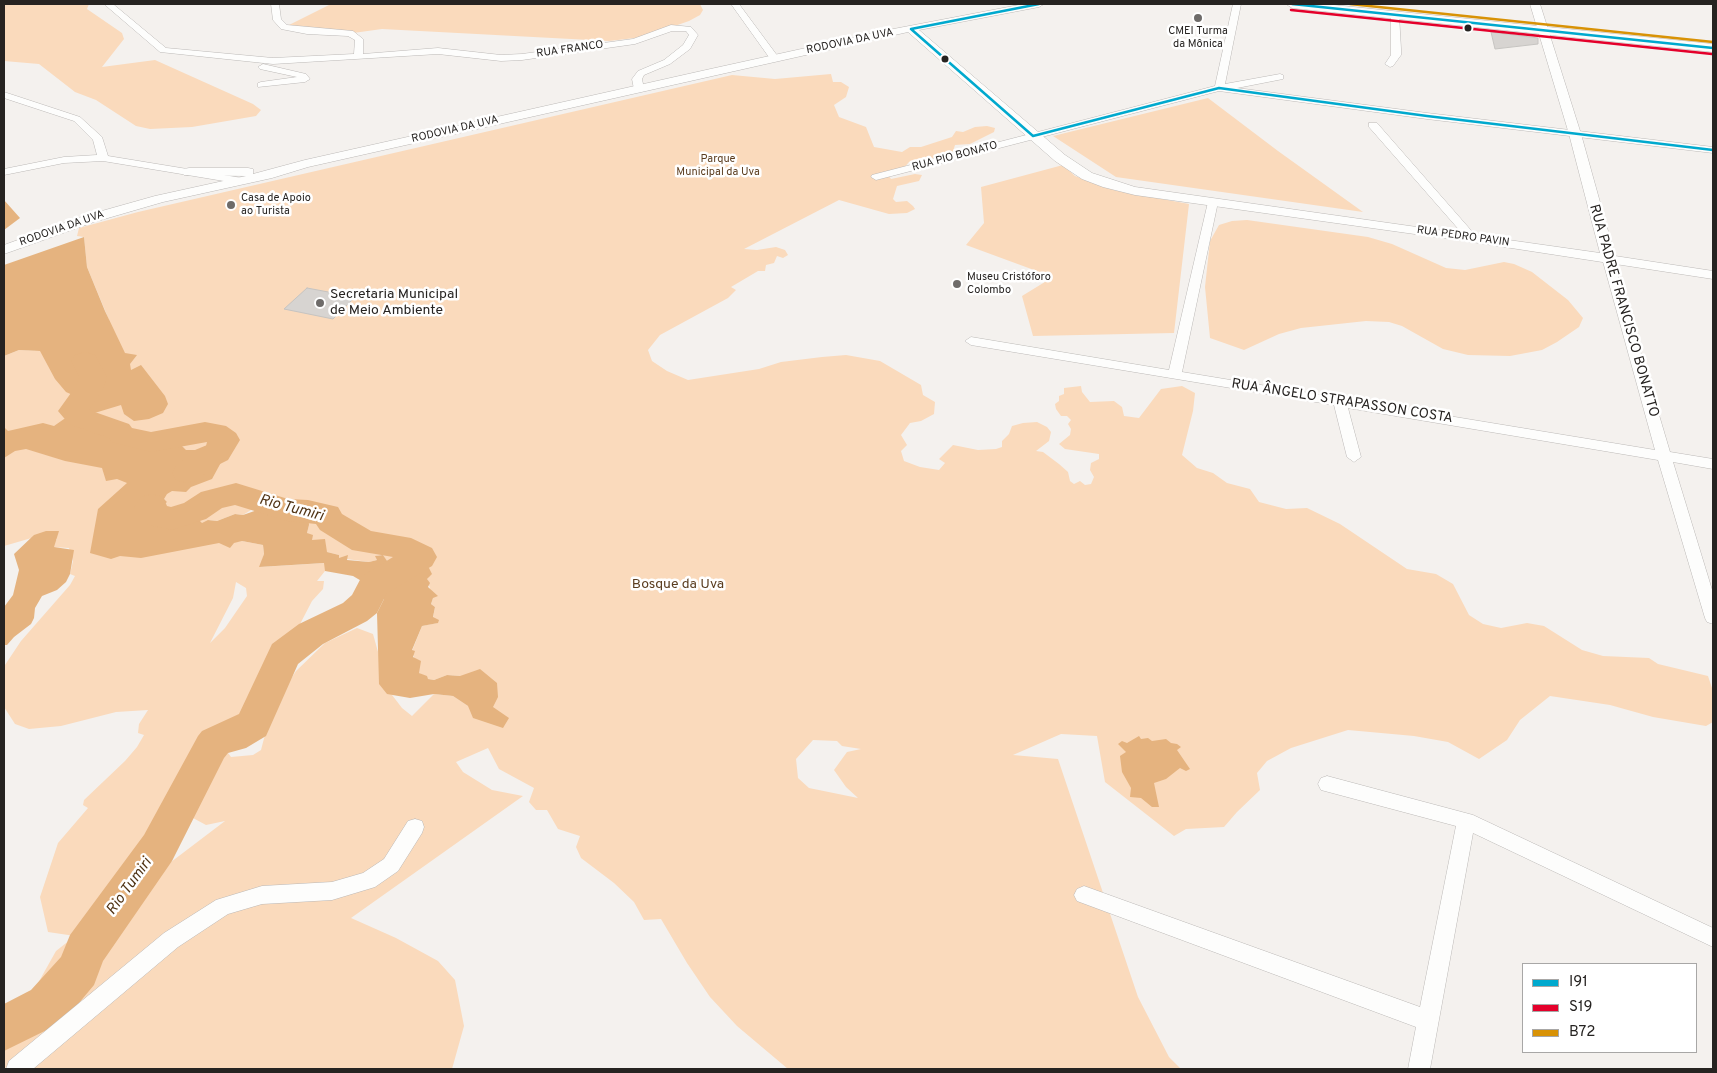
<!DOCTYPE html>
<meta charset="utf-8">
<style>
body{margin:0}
#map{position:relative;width:1717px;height:1073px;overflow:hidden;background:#f4f1ee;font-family:Overpass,sans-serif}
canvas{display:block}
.frame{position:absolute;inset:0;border:5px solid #262321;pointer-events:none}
.legend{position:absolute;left:1522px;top:963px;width:175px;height:90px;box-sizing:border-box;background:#fff;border:1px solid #a8a7a6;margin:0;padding:6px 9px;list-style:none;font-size:15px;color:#262321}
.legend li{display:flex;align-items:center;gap:10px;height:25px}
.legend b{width:25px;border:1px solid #a8a7a6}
</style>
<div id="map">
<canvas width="1717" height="1073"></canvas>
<div class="frame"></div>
<ul class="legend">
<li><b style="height:6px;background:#00a9ce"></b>I91</li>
<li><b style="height:6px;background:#e4002b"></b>S19</li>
<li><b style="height:6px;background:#d89205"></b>B72</li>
</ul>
</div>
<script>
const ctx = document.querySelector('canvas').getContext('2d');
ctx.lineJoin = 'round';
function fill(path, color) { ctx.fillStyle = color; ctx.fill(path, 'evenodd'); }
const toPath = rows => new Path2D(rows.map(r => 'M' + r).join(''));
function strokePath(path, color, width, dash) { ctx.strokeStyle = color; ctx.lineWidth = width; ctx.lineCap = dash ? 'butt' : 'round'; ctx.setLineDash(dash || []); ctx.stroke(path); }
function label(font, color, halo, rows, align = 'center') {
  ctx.font = font + ' Overpass,sans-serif'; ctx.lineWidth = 5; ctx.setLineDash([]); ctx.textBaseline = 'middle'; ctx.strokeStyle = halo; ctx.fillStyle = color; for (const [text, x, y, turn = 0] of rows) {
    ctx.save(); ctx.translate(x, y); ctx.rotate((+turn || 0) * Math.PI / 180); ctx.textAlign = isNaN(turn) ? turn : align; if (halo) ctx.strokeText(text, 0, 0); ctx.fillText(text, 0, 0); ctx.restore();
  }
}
fill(toPath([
 [4,4,89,4,87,9,122,33,124,39,102,67,155,60,253,104,261,110,256,116,192,127,150,129,136,126,96,100,75,92,39,64,4,61],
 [331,4,700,4,703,10,700,15,689,21,643,37,609,41,382,29,346,34,283,28],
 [831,74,833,82,841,82,849,87,846,97,834,105,839,117,866,127,874,147,902,152,910,147,921,147,952,137,956,131,963,132,975,127,987,126,995,128,994,132,970,144,955,145,952,155,909,162,903,169,889,176,891,179,915,174,922,175,919,181,897,186,893,199,896,202,907,201,913,206,915,209,907,213,889,214,839,200,744,249,757,250,776,247,785,250,788,255,783,258,777,256,774,263,766,265,765,271,758,271,731,287,736,290,728,298,660,335,648,350,652,361,667,371,688,380,759,369,781,362,822,357,846,355,880,361,921,385,923,395,935,402,934,414,921,421,910,423,901,435,907,445,901,451,904,461,920,467,939,470,945,463,939,459,953,445,978,450,996,449,1002,447,1002,441,1009,434,1012,426,1023,423,1037,422,1047,427,1051,432,1049,441,1036,451,1043,452,1059,464,1068,472,1070,481,1074,484,1080,481,1085,485,1091,484,1094,477,1090,470,1091,463,1099,459,1099,454,1065,449,1059,444,1070,435,1071,429,1068,424,1071,420,1067,416,1061,416,1056,409,1055,404,1059,401,1059,396,1064,394,1064,388,1081,386,1082,392,1090,402,1114,401,1122,407,1124,416,1139,418,1161,389,1182,386,1195,393,1193,411,1182,455,1197,468,1213,473,1227,483,1250,489,1259,502,1286,509,1307,508,1340,524,1407,569,1436,574,1453,584,1469,615,1483,624,1501,628,1527,623,1544,626,1582,650,1603,656,1649,658,1658,664,1708,676,1713,691,1713,722,1706,726,1653,717,1610,705,1550,696,1520,720,1507,740,1479,759,1448,742,1414,736,1348,730,1291,748,1267,761,1257,773,1260,790,1237,812,1224,827,1186,829,1174,836,1105,782,1097,736,1061,734,1013,755,1058,759,1138,997,1169,1057,1181,1069,788,1069,737,1026,710,997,687,963,661,919,644,920,634,902,614,883,581,858,576,847,580,836,558,829,547,810,536,810,529,802,534,788,499,769,488,748,456,762,463,772,492,790,523,796,351,918,396,938,438,961,455,980,464,1026,452,1069,4,1069,4,1028,28,1001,56,951,75,936,48,932,40,897,58,843,88,808,83,805,84,800,125,761,137,747,144,735,138,733,139,724,148,710,116,712,61,726,29,729,15,724,4,707,5,665,21,641,70,585,75,576,70,574,73,561,69,548,54,547,53,543,57,539,35,537,4,546,4,356,19,350,40,351,109,320,87,267,84,237,77,236,79,228,138,212,732,75,775,79],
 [263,508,265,513,276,513,281,508,292,513,309,525,307,533,311,540,327,552,339,555,339,558,369,562,377,560,376,556,383,555,393,575,400,577,415,575,418,570,430,575,427,579,433,598,431,604,435,607,433,618,437,623,422,626,412,651,419,673,428,679,434,680,447,675,460,676,493,707,468,706,453,696,434,694,412,716,402,708,389,691,373,634,357,628,325,643,296,671,279,697,268,723,261,750,253,755,231,757,223,746,228,738,234,737,253,719,247,712,260,701,259,697,274,663,289,650,289,640,298,628,312,601,323,589,324,581,317,581,325,571,325,563,260,567,264,554,263,545,242,541,219,543,208,520,217,521,235,514,243,515,251,510],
 [236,582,246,588,247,596,225,628,210,643,233,598],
 [813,740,837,741,842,746,861,749,847,752,834,770,846,787,858,798,809,788,798,778,796,759],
 [189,806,193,818,206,825,225,821,117,903,173,814],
 [1208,98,1278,151,1363,212,1116,177,1053,136],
 [1063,165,1075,176,1114,190,1189,204,1174,333,1033,336,1022,296,1053,277,966,245,984,223,981,187],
 [1247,220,1368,237,1392,244,1446,268,1465,270,1504,262,1514,264,1532,272,1568,300,1583,318,1579,327,1557,342,1542,350,1510,356,1468,355,1443,349,1402,326,1389,322,1366,321,1301,328,1279,334,1244,350,1210,338,1205,287,1210,241,1219,225,1232,221]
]), '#fadabc');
fill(toPath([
 [4,200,20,218,4,230],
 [84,237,87,267,105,311,125,353,137,355,130,364,131,370,141,365,165,396,168,404,163,413,149,419,134,421,124,414,121,405,88,415,80,413,86,401,66,392,55,379,40,351,19,350,4,356,4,265],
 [74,417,82,420,81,423,111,433,127,444,133,444,133,446,142,445,176,435,183,436,179,443,186,450,195,450,212,443,213,447,222,447,225,455,212,479,191,487,186,492,172,491,167,494,164,499,167,502,162,506,168,513,183,512,195,516,202,523,208,520,217,521,235,514,243,515,263,508,265,513,276,513,281,508,290,507,292,513,298,517,301,513,308,513,309,525,307,533,313,535,312,540,325,539,327,552,339,555,339,558,348,555,347,560,369,562,377,560,375,556,383,555,391,567,389,571,400,577,415,575,421,568,429,568,432,574,427,579,430,583,428,587,438,596,433,598,431,604,435,607,433,617,439,620,438,623,422,626,412,650,415,651,413,657,421,661,419,673,427,676,428,679,434,680,447,675,460,676,480,669,497,683,498,697,493,707,509,718,503,728,473,718,468,706,453,696,434,694,410,698,387,694,379,684,377,613,384,599,380,592,353,576,325,571,324,563,259,567,264,554,263,545,242,541,234,543,230,548,219,543,141,558,120,556,111,559,90,553,98,509,127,483,117,479,106,481,102,468,65,461,26,449,15,451,4,458,4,427,8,431,43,423,54,426,64,419],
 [46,531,59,531,54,547,74,550,70,574,66,582,57,590,42,596,35,608,34,618,31,624,14,637,7,645,4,645,4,607,13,595,19,570,14,554,34,535],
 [1139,736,1141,739,1148,738,1152,741,1166,739,1171,743,1177,744,1181,747,1177,750,1190,769,1186,771,1180,768,1166,779,1154,783,1159,807,1152,807,1141,798,1130,797,1131,788,1122,772,1120,756,1126,752,1118,744,1122,741,1127,743]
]), '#e5b37f');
fill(toPath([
 [85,352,95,355,107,377,104,387,89,410,129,424,132,428,151,432,205,422,226,426,236,433,240,440,228,460,212,468,198,480,187,483,176,480,172,473,176,466,190,454,206,446,207,442,151,452,111,442,109,438,69,424,58,411,76,386,79,377,71,361,75,355,85,352],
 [236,483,288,499,308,500,338,507,342,514,371,531,411,538,432,548,437,557,432,566,387,593,377,613,367,621,323,644,298,664,266,736,246,748,228,753,224,758,172,861,103,961,94,985,63,1022,4,1051,4,1004,31,990,61,957,70,935,144,835,198,736,202,731,239,714,272,644,299,624,343,603,352,595,362,576,393,557,352,550,320,530,316,524,287,521,235,505,222,508,206,519,172,530,148,525,134,508,141,497,152,494,163,497,167,506,171,507,184,503,201,492,236,483]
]), '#e5b37f');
const building = toPath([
 [1491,32,1538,38,1538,44,1495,49,1491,32],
 [307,288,355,297,333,319,284,309,307,288]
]);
fill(building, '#d7d4d1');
strokePath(building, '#c6c4c1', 1);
const minor = toPath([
 [104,4,113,4,166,48,273,58,354,54,355,40,348,36,307,34,281,29,273,20,271,4,279,4,281,19,287,25,353,31,363,39,363,54,438,48,501,55,522,54,633,39,671,25,691,27,698,35,690,49,670,64,644,75,642,79,644,89,639,92,634,89,632,79,638,71,664,60,683,45,689,35,686,31,672,31,635,44,522,60,501,61,438,54,273,64,160,52,104,4],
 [731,4,739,4,779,58,777,60,771,60,731,4],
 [1233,4,1241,4,1225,84,1280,74,1283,75,1283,79,1237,88,1427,113,1713,147,1713,153,1427,119,1219,91,876,180,871,177,872,175,1215,86,1233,4],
 [1395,12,1399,15,1401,49,1401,55,1393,66,1390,67,1385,64,1391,55,1391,15,1395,12],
 [263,64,306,74,310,79,305,82,258,87,258,83,261,82,297,77,260,69,258,67,263,64],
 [4,92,80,117,102,137,108,156,242,178,247,181,242,184,103,161,64,163,4,175,4,169,64,157,97,155,93,140,74,121,4,98,4,92],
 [1369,123,1377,123,1476,236,1476,240,1468,240,1369,127,1369,123],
 [1213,199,1218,202,1182,372,1655,450,1602,258,1608,255,1612,256,1670,452,1713,459,1713,469,1673,462,1713,593,1713,624,1707,622,1705,618,1658,460,1348,408,1361,457,1354,462,1347,457,1334,405,971,345,965,341,971,337,1169,370,1208,202,1213,199],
 [1327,776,1473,815,1713,928,1713,947,1473,833,1430,1069,1408,1069,1416,1027,1077,901,1074,895,1077,889,1084,886,1420,1007,1456,826,1321,790,1318,784,1321,778,1327,776],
 [415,819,422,821,424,827,422,833,398,871,375,887,332,900,262,904,228,914,178,947,33,1069,6,1069,9,1061,164,933,216,900,262,886,332,882,363,873,384,859,408,821,415,819]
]);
const tertiary = toPath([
 [1024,4,1044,4,1039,7,919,30,1065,155,1092,173,1135,187,1600,253,1569,134,1530,4,1540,4,1581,134,1615,256,1713,271,1713,279,1472,242,1135,195,1103,187,1082,179,1055,161,908,32,308,167,272,178,163,202,94,222,4,254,4,245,84,216,155,196,246,176,184,175,182,172,184,169,189,168,248,168,253,169,253,174,305,160,706,70,883,31,1024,4]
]);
const secondary = toPath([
 [1286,4,1324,4,1713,44,1713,52,1292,8,1286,4]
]);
strokePath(minor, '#bcb9b7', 1);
strokePath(tertiary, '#bcb9b7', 1);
strokePath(secondary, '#bcb9b7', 1);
fill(minor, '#fdfdfc');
fill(tertiary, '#fdfdfc');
fill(secondary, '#fdfdfc');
strokePath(toPath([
 [1292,4,1713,48],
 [911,29,1033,136,1219,88,1427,116,1713,150],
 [911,29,1039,4]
]), '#00a9ce', 2.5);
strokePath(toPath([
 [1291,10,1712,54]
]), '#e4002b', 2.5);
strokePath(toPath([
 [1350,4,1713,42]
]), '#d89205', 2.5);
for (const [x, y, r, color] of [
 [1198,18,5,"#6e6b69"],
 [1468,28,4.5,"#262321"],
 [945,59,4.5,"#262321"],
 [231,205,5,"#6e6b69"],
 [957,284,5,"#6e6b69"],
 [320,303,5,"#6e6b69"]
]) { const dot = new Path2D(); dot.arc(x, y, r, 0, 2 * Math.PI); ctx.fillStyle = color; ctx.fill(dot); strokePath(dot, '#fff', 2); }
label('11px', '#262321', '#fff', [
 ["CMEI Turma",1198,32,"center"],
 ["da Mônica",1198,45,"center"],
 ["Casa de Apoio",241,199],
 ["ao Turista",241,212],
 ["Museu Cristóforo",967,278],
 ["Colombo",967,291]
], 'left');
label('11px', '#262321', '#fff', [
 ["RODOVIA DA UVA",850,42,-12],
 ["RUA FRANCO",570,50,-8],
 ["RODOVIA DA UVA",455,130,-13],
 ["RUA PIO BONATO",955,157,-15],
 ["RODOVIA DA UVA",62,229,-19],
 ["RUA PEDRO PAVIN",1463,237,8]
]);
label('11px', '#5b3d1f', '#fff', [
 ["Parque",718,160],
 ["Municipal da Uva",718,173]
]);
label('14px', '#262321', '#fff', [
 ["Secretaria Municipal",330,295],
 ["de Meio Ambiente",330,311]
], 'left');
label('14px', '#262321', '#fff', [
 ["RUA PADRE FRANCISCO BONATTO",1623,311,74],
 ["RUA ÂNGELO STRAPASSON COSTA",1342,402,9]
]);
label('14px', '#5b3d1f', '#fff', [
 ["Bosque da Uva",678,585]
]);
label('italic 15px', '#513415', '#fff', [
 ["Rio Tumiri",291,509,15],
 ["Rio Tumiri",130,887,-54]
]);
</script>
